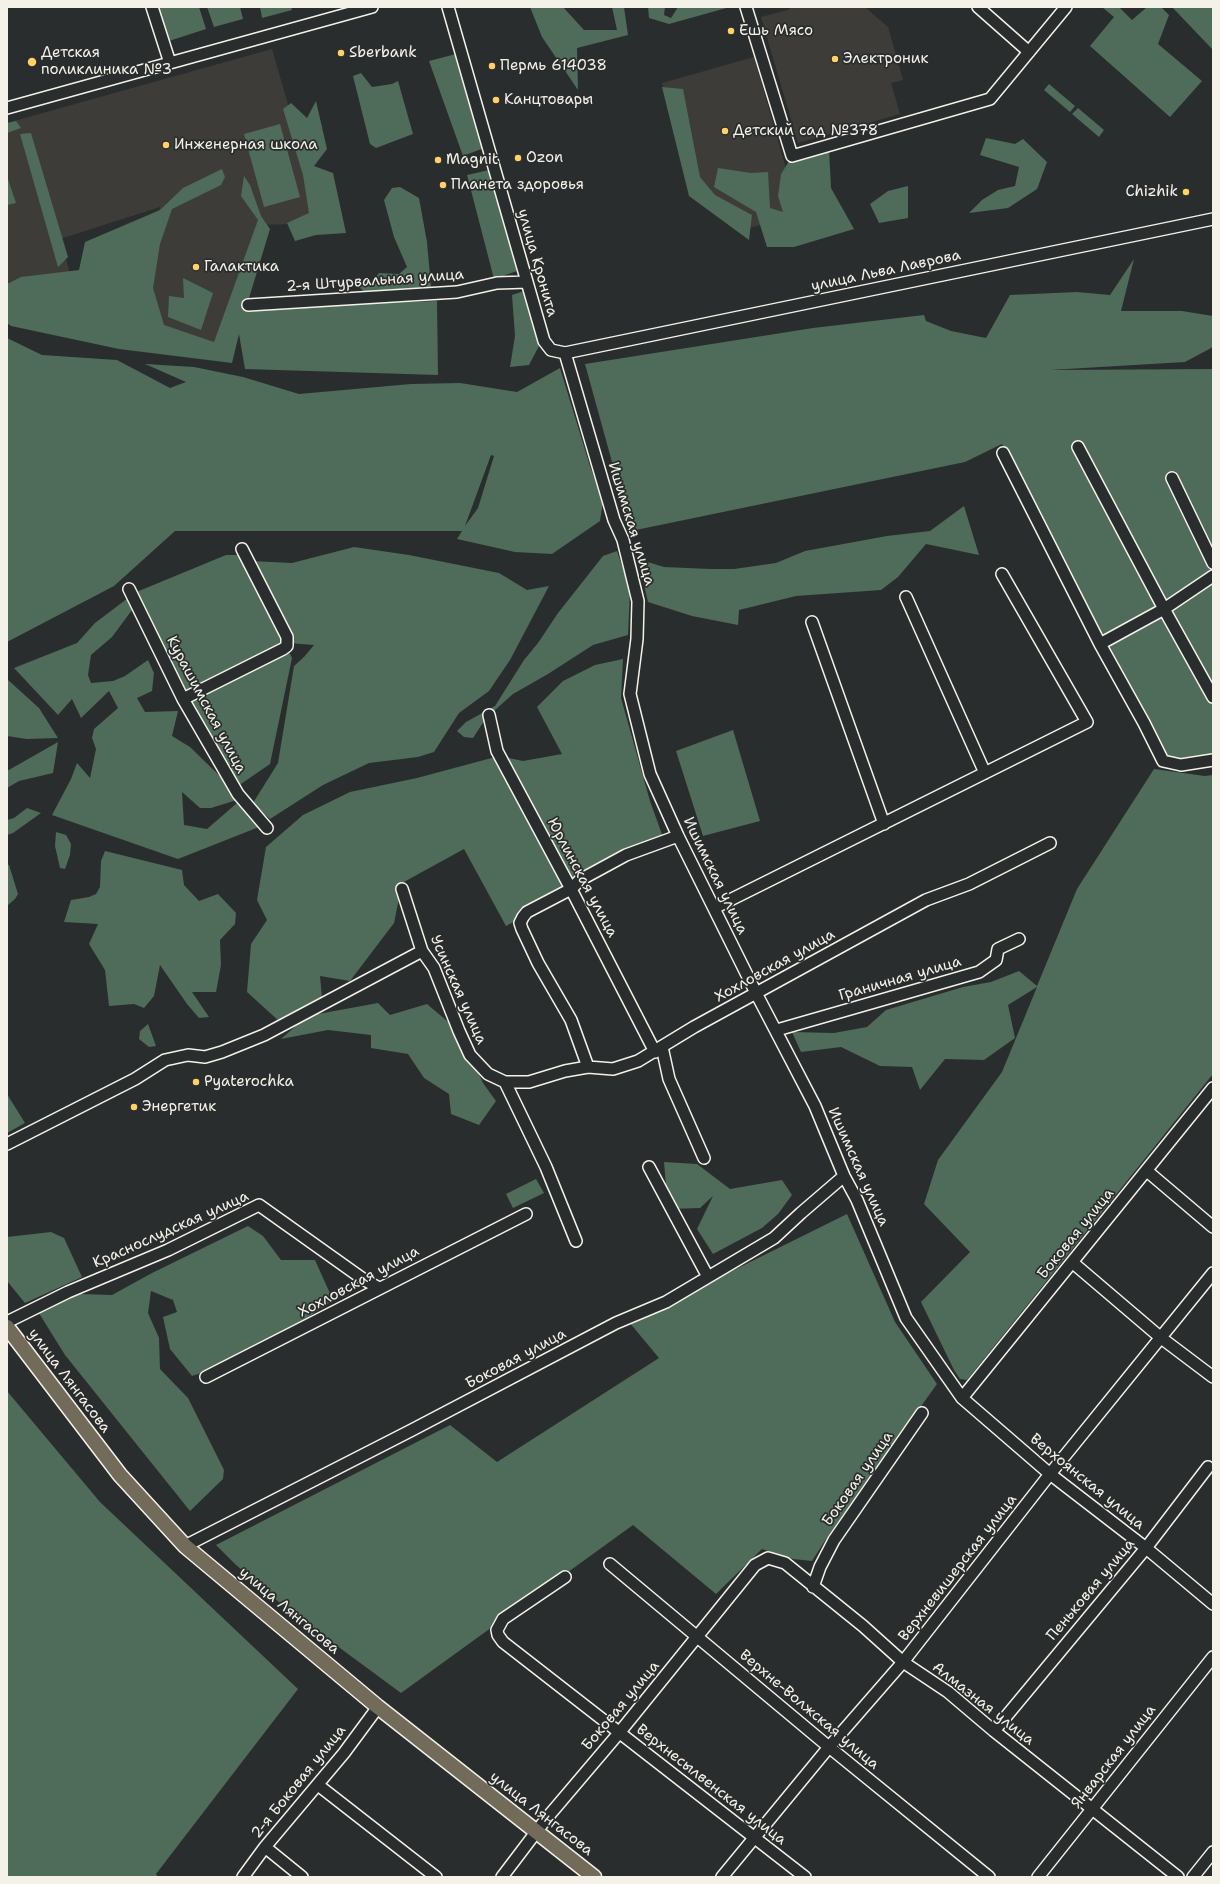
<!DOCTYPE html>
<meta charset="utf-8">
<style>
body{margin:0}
#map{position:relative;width:1220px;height:1884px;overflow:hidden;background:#2a2d2e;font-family:"Shantell Sans",sans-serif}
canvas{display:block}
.frame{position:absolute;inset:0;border:8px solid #f4f1e8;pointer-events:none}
</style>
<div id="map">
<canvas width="1220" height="1884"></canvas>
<div class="frame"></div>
</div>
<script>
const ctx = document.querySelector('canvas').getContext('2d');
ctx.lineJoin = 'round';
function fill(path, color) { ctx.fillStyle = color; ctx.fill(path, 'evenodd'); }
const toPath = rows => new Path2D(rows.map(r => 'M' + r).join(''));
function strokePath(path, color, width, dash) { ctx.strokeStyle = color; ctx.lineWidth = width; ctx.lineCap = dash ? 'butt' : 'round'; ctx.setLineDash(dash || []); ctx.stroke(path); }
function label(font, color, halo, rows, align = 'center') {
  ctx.font = font + ' "Shantell Sans",sans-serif'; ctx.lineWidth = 3.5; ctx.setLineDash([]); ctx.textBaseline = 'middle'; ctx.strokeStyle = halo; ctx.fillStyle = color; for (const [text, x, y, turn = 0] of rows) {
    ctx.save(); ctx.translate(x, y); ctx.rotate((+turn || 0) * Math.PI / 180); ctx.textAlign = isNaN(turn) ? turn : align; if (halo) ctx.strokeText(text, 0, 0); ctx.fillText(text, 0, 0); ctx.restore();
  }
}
fill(toPath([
 [791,7,865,7,888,27,903,80,891,83,900,114,798,143,761,17,788,10],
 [272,49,320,215,292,224,257,225,220,351,129,344,160,207,60,239,70,273,7,292,7,123],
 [754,57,799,214,739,231,694,195,662,83]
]), '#3e3c39');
fill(toPath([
 [154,7,199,7,206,29,166,42],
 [207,7,240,7,243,19,214,27],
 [260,7,291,7,292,10,262,18],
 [530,7,563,7,584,30,617,30,612,7,624,7,628,35,577,48,578,90,542,37],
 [648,7,665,7,664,15,671,18,678,7,730,7,669,24,649,18],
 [1102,7,1119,7,1132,20,1147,7,1161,7,1169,15,1158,44,1202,81,1170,117,1090,46,1114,17],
 [1172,7,1213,7,1213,50],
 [456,54,484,148,463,156,429,61],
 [361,73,372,87,392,84,398,81,413,134,376,148,370,144,353,76],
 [1049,84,1075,106,1070,112,1044,90],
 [662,87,683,89,700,177,715,195,752,215,749,240,689,196],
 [316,101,327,149,314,166,333,173,346,233,316,235,295,241,287,223,309,213,303,175,283,109,291,103,307,118],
 [1078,108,1104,130,1099,137,1072,114],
 [16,121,21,128,7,133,7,123],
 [280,124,300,197,264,207,244,134],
 [31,133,68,257,58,267,20,134],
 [986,138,1015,144,1023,139,1047,162,1037,189,1008,208,969,213,982,200,998,190,1015,186,1019,167,980,155],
 [829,150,831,188,854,229,794,247,767,247,756,212,714,187,718,168,751,173,768,172,770,208,783,212,778,196,781,174,791,158],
 [222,169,225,177,221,185,172,209,160,244,153,288,164,325,214,342,258,220,241,196,244,176,250,185,261,216,270,229,246,308,437,301,438,375,245,369,239,334,232,363,119,349,11,326,7,323,7,284,21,277,79,270,85,242,160,210,183,188],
 [489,170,517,271,494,279,467,175],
 [7,176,16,203,7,205],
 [908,186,908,218,879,223,870,204,888,191],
 [400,187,419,198,427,242,432,298,370,297,358,286,371,284,379,273,399,274,407,267,394,237,384,200,392,188],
 [1134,259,1121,311,1182,311,1213,316,1213,347,1185,362,1050,370,1213,369,1213,759,1172,763,1096,623,1002,444,965,462,631,531,585,364,813,328,924,315,926,321,951,331,986,338,1010,295,1077,292,1110,295],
 [183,278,213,293,201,330,168,317,169,296,184,298],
 [524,291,536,328,539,346,529,365,510,367,515,336,512,295],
 [7,338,42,355,117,360,170,388,186,382,145,364,194,367,243,377,299,394,411,384,460,383,517,392,560,368,590,466,603,501,600,521,552,554,515,552,457,539,462,531,175,531,114,586,7,642],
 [491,455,494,456,478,508,465,526],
 [964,506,979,555,926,544,898,577,881,590,796,596,739,610,738,625,692,616,648,602,638,559,664,567,710,569,734,569,776,563,805,551,887,536,930,531],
 [354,547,409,555,499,573,527,590,549,586,510,660,489,691,459,713,434,752,418,757,369,763,323,785,270,819,253,803,278,763,294,666,304,657,314,645,288,643,282,637,292,658,270,764,238,786,184,695,134,593,226,555,240,555,251,561,292,563],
 [617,551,630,590,628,635,593,645,548,674,513,694,486,718,473,738,464,737,457,731,466,722,495,706,524,660,538,643,558,613,603,556],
 [128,598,132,610,112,637,91,655,88,675,91,683,113,681,125,676,148,660,154,673,152,691,137,698,145,712,178,711,172,736,190,747,229,785,237,800,211,808,200,808,182,792,184,825,207,829,237,803,259,827,178,859,52,815,71,779,77,763,90,778,96,749,92,738,94,729,118,708,109,691,81,718,72,699,58,715,14,668,77,643,95,623],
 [623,659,621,698,650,801,664,840,506,926,464,849,402,883,394,923,350,981,320,976,322,998,280,1022,247,992,251,944,267,920,257,900,266,847,303,815,350,792,417,778,499,756,523,761,562,754,537,707,563,681,595,665],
 [7,679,39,708,58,738,27,739,7,736],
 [733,730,760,821,703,836,676,751],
 [58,742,53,773,19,781,7,788,7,771],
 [1154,769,1205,776,1213,775,1213,1074,967,1380,960,1379,954,1370,921,1302,970,1252,924,1204,938,1160,1002,1072,1037,987,1008,1005,1015,1038,984,1060,945,1059,920,1090,912,1067,880,1066,841,1047,801,1052,792,1032,834,1033,867,1027,886,1010,963,987,991,982,1019,971,1037,986,1077,889],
 [27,808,41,813,13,833,7,835,7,820,14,818],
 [56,832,66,835,71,844,70,855,65,869,60,868,55,846],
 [105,851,182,870,184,885,199,901,218,894,236,913,235,924,220,940,221,965,216,992,192,992,209,1017,199,1018,187,1004,160,965,154,996,144,1008,134,1004,109,1006,105,970,89,944,98,924,64,922,71,900,89,897,96,894,100,887,101,861],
 [7,864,9,865,18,894,15,899,7,906],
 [378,1003,390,1015,427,1004,459,1031,483,1083,496,1101,479,1125,451,1114,449,1094,424,1078,408,1054,371,1048,371,1035,328,1030,281,1039,307,1016],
 [148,1024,156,1046,149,1047,139,1039,140,1031],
 [7,1094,25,1123,7,1133],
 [664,1162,697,1164,730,1189,782,1180,792,1195,778,1214,762,1228,713,1254,697,1229,713,1196,700,1208,668,1209],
 [536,1179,544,1193,513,1208,506,1194],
 [847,1214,895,1322,937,1384,828,1536,812,1561,793,1559,762,1549,716,1594,633,1525,401,1693,287,1609,235,1564,216,1545,450,1425,497,1462,659,1358,629,1322],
 [248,1226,263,1236,281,1260,315,1260,333,1300,250,1357,192,1376,170,1349,163,1317,177,1312,173,1300,151,1291,148,1313,159,1338,160,1369,188,1398,224,1470,223,1479,190,1511,65,1355,37,1310,80,1294,112,1295,152,1273],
 [51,1232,64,1238,82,1277,25,1303,7,1281,7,1237],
 [7,1391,100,1502,298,1689,156,1874,158,1877,7,1877]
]), '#4f6b5a');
const minor = toPath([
 [152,7,170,63],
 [448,7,544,341,551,350,565,353,1213,219],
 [746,7,792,156,990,99,1066,7],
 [978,7,1029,52],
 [7,108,372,7],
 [248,305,457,292,497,283,527,282],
 [565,353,614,520,623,540,638,601,637,639,630,694,650,774,678,836,756,993,815,1106,844,1176,857,1200,906,1318,962,1398,1050,1474,1146,1548,1213,1604],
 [1003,453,1100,644,1164,609,1078,447],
 [1172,478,1213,563],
 [1213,576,1164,609,1213,697],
 [129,589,183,699,238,794,267,828],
 [906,597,985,773],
 [812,622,884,824],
 [1100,644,1144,723,1163,761,1181,765,1213,760],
 [183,699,283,649,287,646,287,637,242,549],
 [489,715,497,751,571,889,655,1052],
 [402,889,422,951,434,968,459,1031,470,1055,488,1074,505,1082,546,1167,576,1241],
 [714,908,1087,722,1002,574],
 [777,1030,979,972,996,960,998,949,1019,939],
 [662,1047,669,1079,704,1158],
 [588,1067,571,1020,538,963,522,929,520,923,523,917,527,912,571,889,580,880,626,855,678,836],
 [505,1082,529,1082,565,1071,588,1067,613,1069,638,1061,694,1027,926,900,969,884,1050,843],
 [7,1144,135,1079,165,1060,188,1055,205,1057,222,1052,264,1035,422,951],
 [649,1167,708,1277],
 [1147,1171,1213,1227],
 [1072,1262,1160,1337,1213,1377],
 [7,1322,68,1292,168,1250,259,1205,363,1279,379,1288],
 [206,1377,526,1214],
 [962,1398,1213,1088],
 [185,1546,412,1430,616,1323,666,1302,774,1238,801,1213,844,1176],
 [610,1564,829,1747,989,1877],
 [565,1577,503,1619,497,1630,498,1635,503,1642,805,1877],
 [813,1587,820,1567,834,1540,922,1413],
 [994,1731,1146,1548,1208,1467],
 [318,1785,436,1877],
 [265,1847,302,1877],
 [243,1877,265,1847,344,1753,378,1707],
 [502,1877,546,1819,619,1733,755,1565,768,1558,785,1563,863,1626,903,1662,948,1692,994,1731,1178,1877],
 [722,1877,829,1747,903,1662,1050,1474,1213,1273],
 [1038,1877,1213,1657],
 [1193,1877,1213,1852]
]);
const major = toPath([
 [7,1327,120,1475,185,1546,378,1707,594,1877]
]);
strokePath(minor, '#f4f1e8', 14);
strokePath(major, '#f4f1e8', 17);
strokePath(minor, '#2a2d2e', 11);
strokePath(major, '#726b5a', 14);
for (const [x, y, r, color] of [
 [731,31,4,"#ffd166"],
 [341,53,4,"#ffd166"],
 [835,59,4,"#ffd166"],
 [32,62,5,"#ffd166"],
 [492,66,4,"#ffd166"],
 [496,100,4,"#ffd166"],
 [725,131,4,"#ffd166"],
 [166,145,4,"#ffd166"],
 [518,158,4,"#ffd166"],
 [438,160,4,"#ffd166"],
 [443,185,4,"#ffd166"],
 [1186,192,4,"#ffd166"],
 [196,267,4,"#ffd166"],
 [196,1082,4,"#ffd166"],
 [134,1107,4,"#ffd166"]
]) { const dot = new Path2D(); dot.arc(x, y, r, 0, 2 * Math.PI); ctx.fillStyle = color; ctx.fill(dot); strokePath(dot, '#2a2d2e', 1.5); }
label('15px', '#f4f1e8', '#2a2d2e', [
 ["Ешь Мясо",739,31],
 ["Детская",41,53],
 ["поликлиника №3",41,70],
 ["Sberbank",349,53],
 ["Электроник",843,59],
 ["Пермь 614038",500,66],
 ["Канцтовары",504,100],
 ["Детский сад №378",733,131],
 ["Инженерная школа",174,145],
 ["Ozon",526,158],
 ["Magnit",446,160],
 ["Планета здоровья",451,185],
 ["Chizhik",1178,192,"right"],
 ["Галактика",204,267],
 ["Pyaterochka",204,1082],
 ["Энергетик",142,1107]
], 'left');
label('15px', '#f4f1e8', '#2a2d2e', [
 ["улица Кронита",537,263,74],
 ["улица Льва Лаврова",886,271,-12],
 ["2-я Штурвальная улица",375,281,-4],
 ["Ишимская улица",631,524,73],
 ["Курашимская улица",206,705,62],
 ["Ишимская улица",715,876,64],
 ["Юрлинская улица",582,878,62],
 ["Хохловская улица",775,966,-29],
 ["Граничная улица",900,979,-16],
 ["Усинская улица",458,990,66],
 ["Ишимская улица",858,1167,66],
 ["Краснослудская улица",171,1230,-24],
 ["Боковая улица",1076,1234,-51],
 ["Хохловская улица",359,1282,-28],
 ["Боковая улица",516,1359,-28],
 ["улица Лянгасова",69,1381,53],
 ["Боковая улица",858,1479,-55],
 ["Верхоянская улица",1087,1482,39],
 ["Верхневишерская улица",958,1568,-52],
 ["Пеньковая улица",1091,1590,-50],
 ["улица Лянгасова",289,1611,40],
 ["Алмазная улица",983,1704,38],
 ["Боковая улица",621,1706,-50],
 ["Верхне-Волжская улица",809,1710,40],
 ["Январская улица",1114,1757,-52],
 ["2-я Боковая улица",299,1782,-51],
 ["Верхнесылвенская улица",711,1785,38],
 ["улица Лянгасова",541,1814,38]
]);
</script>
